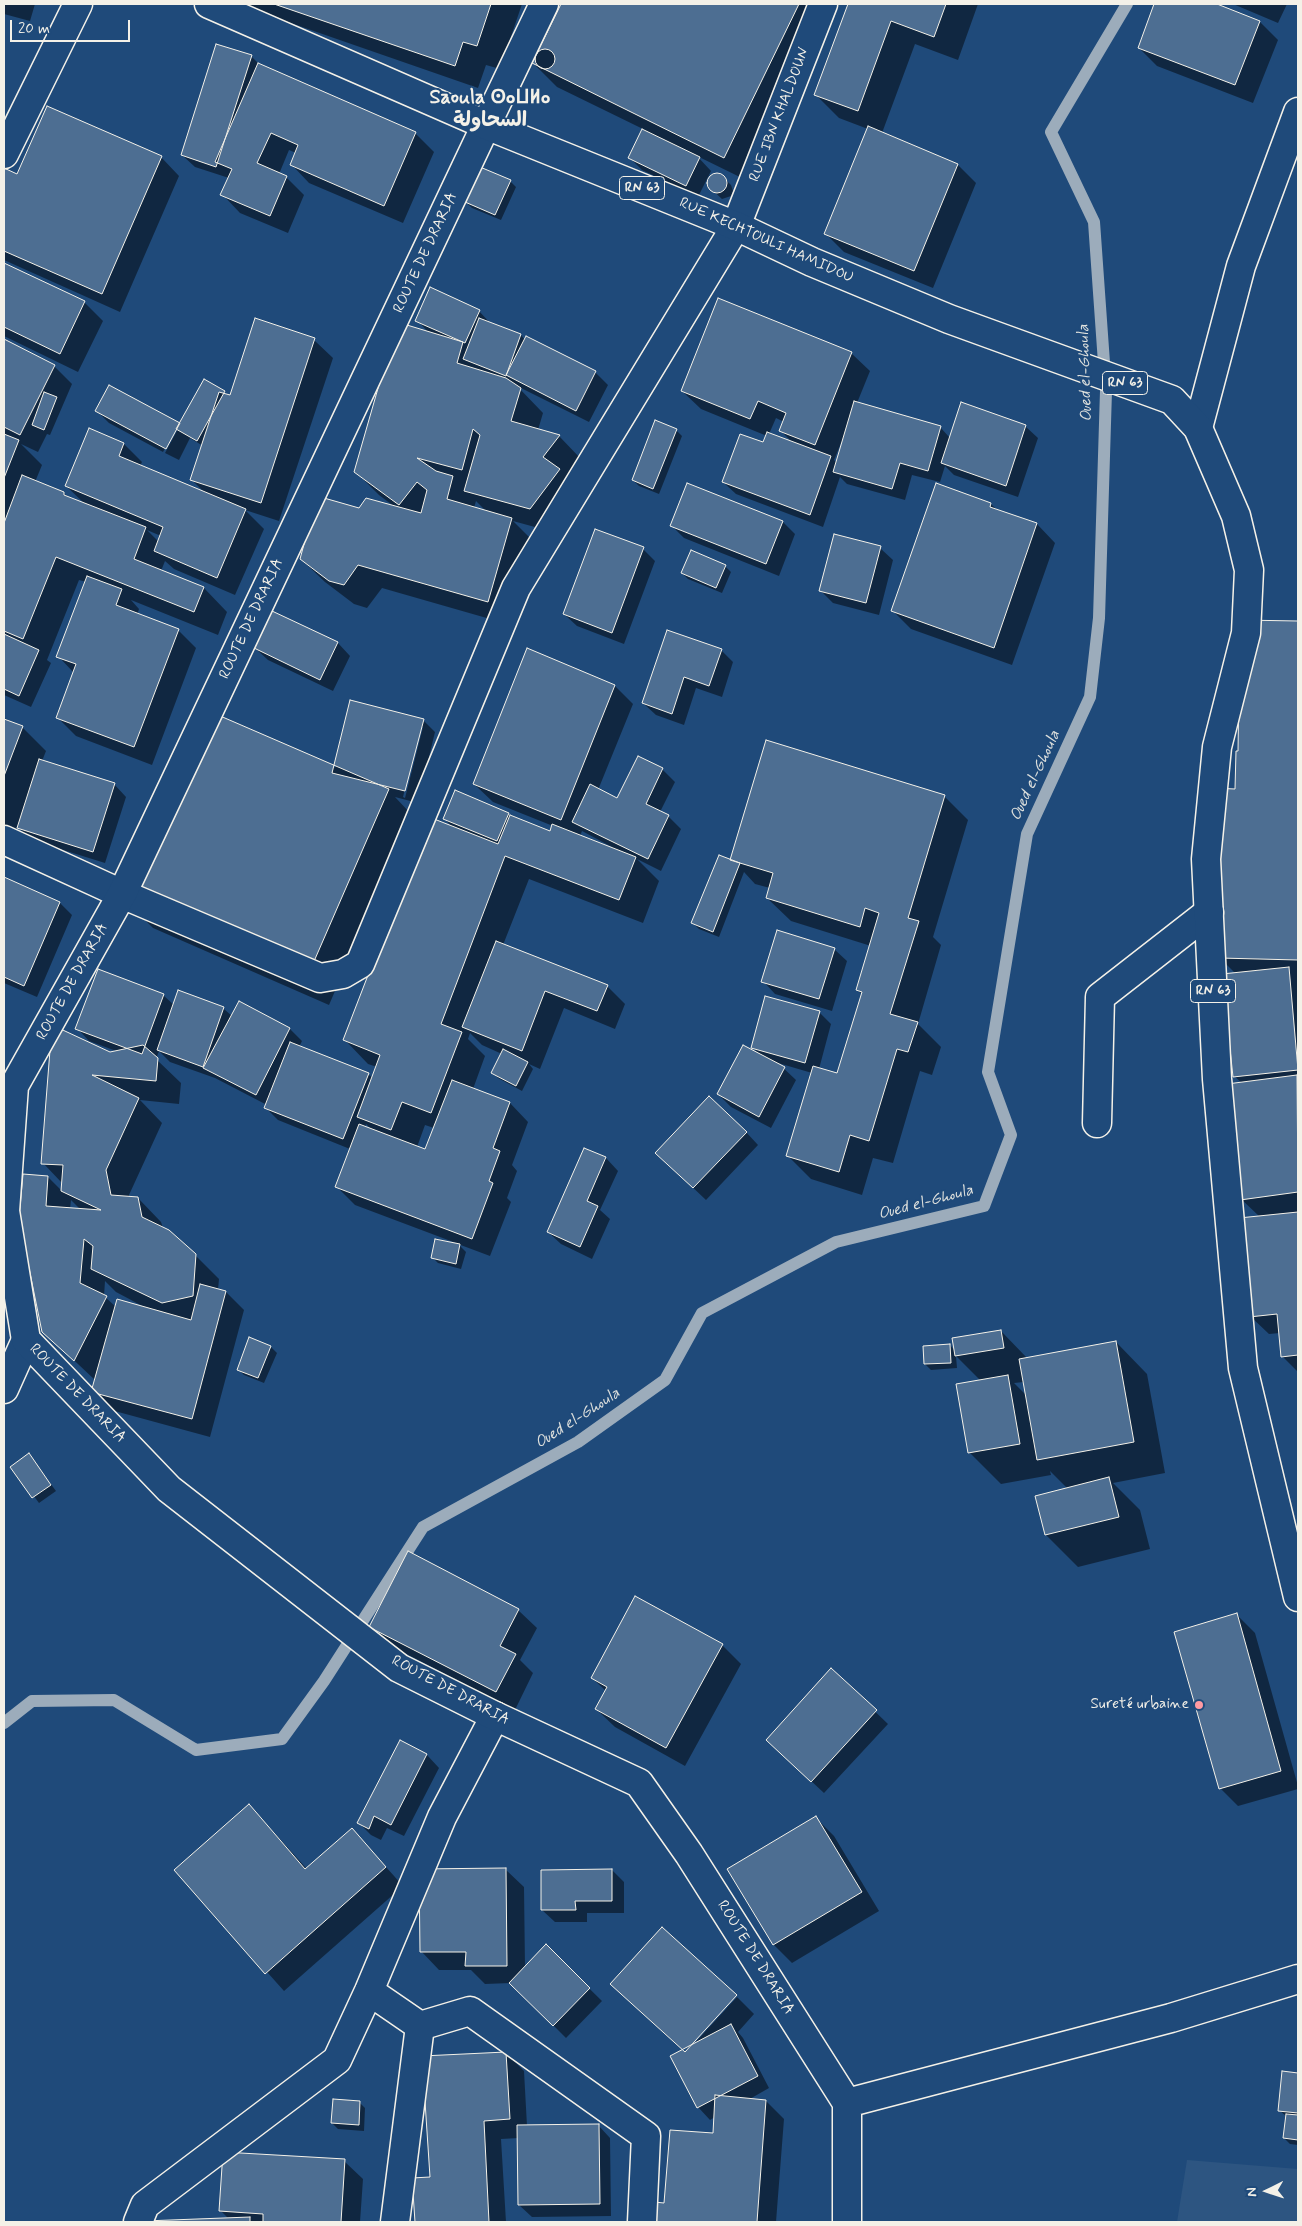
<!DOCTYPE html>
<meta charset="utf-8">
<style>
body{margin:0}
#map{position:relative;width:1302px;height:2226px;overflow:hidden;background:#1f4a7a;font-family:Mynerve,sans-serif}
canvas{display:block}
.frame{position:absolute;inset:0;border:5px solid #f4f1e8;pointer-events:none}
.north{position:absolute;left:1242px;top:2166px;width:50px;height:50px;-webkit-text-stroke:4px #1f4a7a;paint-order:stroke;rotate:266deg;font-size:14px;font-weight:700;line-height:20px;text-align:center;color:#f4f1e8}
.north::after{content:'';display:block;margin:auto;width:18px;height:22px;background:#f4f1e8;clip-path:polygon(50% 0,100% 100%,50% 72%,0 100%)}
.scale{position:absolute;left:10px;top:20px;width:120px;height:22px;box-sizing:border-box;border:2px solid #f4f1e8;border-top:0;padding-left:6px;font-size:15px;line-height:18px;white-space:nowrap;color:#f4f1e8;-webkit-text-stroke:4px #1f4a7a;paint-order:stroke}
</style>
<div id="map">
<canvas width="1302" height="2226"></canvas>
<div class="frame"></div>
<div class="north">N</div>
<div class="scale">20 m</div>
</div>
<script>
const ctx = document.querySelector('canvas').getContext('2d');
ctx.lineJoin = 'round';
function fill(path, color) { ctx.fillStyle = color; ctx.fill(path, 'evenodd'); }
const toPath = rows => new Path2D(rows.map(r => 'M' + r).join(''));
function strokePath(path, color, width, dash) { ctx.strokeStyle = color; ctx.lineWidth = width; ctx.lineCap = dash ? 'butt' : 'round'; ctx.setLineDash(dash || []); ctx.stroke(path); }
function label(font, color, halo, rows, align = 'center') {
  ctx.font = font + ' Mynerve,"Playpen Sans Arabic","Noto Sans Tifinagh",sans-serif'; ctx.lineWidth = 4; ctx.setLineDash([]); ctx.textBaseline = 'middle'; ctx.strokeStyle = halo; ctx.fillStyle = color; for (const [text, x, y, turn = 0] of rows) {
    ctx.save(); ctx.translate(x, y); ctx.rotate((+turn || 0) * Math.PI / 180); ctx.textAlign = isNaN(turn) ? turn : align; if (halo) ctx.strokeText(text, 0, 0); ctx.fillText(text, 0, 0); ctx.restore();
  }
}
fill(toPath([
 [1187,2160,1298,2169,1298,2222,1177,2222]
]), '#2d5581');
fill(toPath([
 [4,4,35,4,30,21,4,14],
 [236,4,522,4,500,69,486,65,478,88],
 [562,4,834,4,748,181,697,156,711,171,698,197,642,170,629,157,643,129,557,87,533,63],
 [849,4,978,4,958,60,915,44,882,133,958,165,976,183,933,288,844,252,825,233,868,129,839,118,816,95],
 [1156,4,1213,4,1260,22,1278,40,1253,103,1157,66,1139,48],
 [1233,4,1287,4,1278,23],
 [251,56,261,66,415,133,434,152,403,223,309,183,291,164,296,153,289,150,279,174,286,177,304,195,288,233,240,213,222,194,229,178,195,167,182,155],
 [161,157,179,176,120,312,4,260,4,169,17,176],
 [720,174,731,185,733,191,731,196,722,199,708,186,709,180,714,175],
 [510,181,516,187,501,220,472,208,466,202],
 [4,264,84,302,103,321,78,372,4,336],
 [479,311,491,324,521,335,525,340,527,337,595,372,608,385,589,422,517,386,543,413,538,430,559,436,582,460,553,532,513,521,534,542,511,625,382,588,367,608,354,604,325,582,301,559,359,509,395,507,379,495,355,471,429,333,417,320],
 [476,501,487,512,474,508],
 [314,340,333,358,279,521,245,510,264,529,235,595,174,569,165,561,161,571,204,588,227,612,218,635,131,600,139,609,137,615,178,630,196,648,152,765,76,736,58,718,74,673,58,656,86,582,79,580,47,660,51,663,31,707,4,695,4,341,54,366,72,384,50,435,47,434,38,452,21,444,42,465,35,482,64,493,68,498,85,504,66,486,124,444,142,462,140,466,205,493,192,480,203,446,190,438,179,460,165,453,178,429,176,427,163,452,109,423,97,411,179,424,213,390,226,394,223,391,230,397],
 [147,530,161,536,159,542],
 [851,353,870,371,857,403,940,427,950,438,1025,426,1038,438,1018,497,954,475,945,466,940,482,912,475,905,500,847,484,840,477,823,527,736,494,723,482,764,444,767,436,701,409,682,391],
 [776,418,784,422,780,430,793,443,769,434],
 [841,443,843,444,837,463,834,460],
 [676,430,682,436,659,494,639,486,633,480],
 [991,504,998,511,1037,524,1055,543,1012,665,911,629,892,610],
 [783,522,795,534,779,576,684,538,672,526],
 [880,548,893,560,879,615,833,603,820,590],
 [643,549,655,561,624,644,577,626,564,614],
 [725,566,731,572,722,593,688,579,682,573],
 [273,612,338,643,350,656,333,691,268,660,255,648],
 [1242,621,1298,622,1298,1372,1282,1356,1280,1333,1269,1334,1250,1316,1260,1217,1241,1199,1242,1083,1234,1076,1236,974,1220,958,1222,880,1213,872,1237,790,1239,753],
 [721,650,733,662,722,697,696,688,684,725,656,715,643,703],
 [615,686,633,704,598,790,618,800,638,757,662,769,675,782,660,812,668,816,681,829,661,871,637,859,659,881,643,923,529,879,503,945,607,986,625,1004,615,1029,564,1008,540,1069,529,1064,533,1069,522,1091,498,1078,493,1072,502,1054,482,1045,470,1033,468,1039,485,1056,473,1089,510,1103,528,1122,512,1165,517,1171,507,1198,511,1202,490,1256,458,1244,466,1252,461,1269,438,1263,432,1257,456,1243,355,1205,336,1186,350,1149,278,1120,266,1108,267,1105,215,1078,170,1062,159,1051,156,1059,181,1083,179,1104,140,1100,162,1123,129,1195,129,1198,138,1198,161,1222,163,1228,195,1255,219,1279,218,1290,226,1292,244,1310,210,1437,111,1410,93,1392,96,1381,44,1332,20,1219,48,1177,62,1191,62,1183,43,1163,53,1027,110,1054,119,1052,89,1041,77,1028,163,995,174,1005,179,992,224,1009,232,1016,239,1002,290,1029,302,1041,299,1047,368,1074,373,1078,377,1067,368,1064,345,1040,453,828,444,818,508,814,512,817,551,833,553,826,493,802,474,784],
 [582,831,612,847,612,849,580,836],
 [366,1124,372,1130,365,1127],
 [425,1125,434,1128,426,1151,417,1147],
 [71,1200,81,1210,70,1209],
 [105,1281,116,1292,148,1309,116,1307,104,1296],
 [4,718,22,727,46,751,42,761,114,784,126,797,105,863,31,840,17,826,15,832,4,828],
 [423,720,435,732,418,803,395,797,411,814,329,1005,153,928,129,904,335,767],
 [420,727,423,727,405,798,403,797],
 [944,796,968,820,933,937,941,945,918,1024,941,1047,932,1075,920,1071,893,1163,873,1158,862,1195,811,1179,788,1156,812,1073,778,1063,796,1080,771,1128,731,1107,718,1094,760,1055,753,1048,819,1012,831,1024,819,1069,838,1074,862,994,857,990,871,946,791,921,767,898,770,888,755,884,744,872,719,937,699,929,693,923,731,861],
 [4,879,60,903,72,915,37,997,4,983],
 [834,949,847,961,832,1011,775,994,763,981],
 [746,1132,758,1145,706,1200,669,1165],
 [585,1149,606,1158,618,1171,600,1210,610,1219,592,1259,561,1244,548,1232],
 [1001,1331,1028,1359,1116,1342,1147,1374,1165,1473,1113,1483,1140,1510,1150,1549,1078,1567,1046,1535,1036,1497,1068,1489,1050,1471,1051,1475,1001,1484,969,1452,981,1381,956,1356,957,1368,931,1370,925,1364,950,1345,955,1351],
 [1024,1382,1027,1396,1014,1383],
 [250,1339,271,1347,277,1353,264,1383,244,1375,238,1369],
 [29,1455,56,1491,39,1503,12,1467],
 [636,1598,722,1645,741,1664,685,1766,615,1727,596,1709,606,1691,592,1678],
 [518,1610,537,1628,520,1660,533,1673,515,1710,389,1645,371,1627],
 [1237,1615,1255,1633,1298,1786,1298,1789,1238,1806,1220,1788],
 [832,1670,888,1724,824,1793,780,1752],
 [401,1742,427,1755,439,1768,404,1836,387,1828,381,1840,371,1835,359,1823],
 [249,1805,307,1869,352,1829,403,1886,284,1991,176,1870],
 [816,1818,834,1836,879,1911,792,1963,774,1945,729,1870],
 [505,1869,524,1887,525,1968,546,1946,602,2001,566,2038,511,1983,485,1984,471,1970,439,1970,421,1951],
 [612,1870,624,1882,624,1913,587,1913,587,1922,555,1922,542,1910],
 [737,1997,754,2014,738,2032,743,2038,769,2088,748,2100,766,2101,784,2119,776,2222,645,2222,665,2204,714,2135,715,2117,710,2120,698,2107,689,2046,692,2046],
 [506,2053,524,2071,527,2126,598,2125,610,2138,611,2216,532,2217,519,2205,519,2138,501,2139,506,2222,416,2222,414,2179,431,2178],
 [1284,2073,1298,2075,1298,2145,1290,2144,1284,2138,1287,2117,1279,2110],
 [359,2102,365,2108,364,2131,338,2129,332,2123],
 [344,2161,363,2179,360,2222,152,2222,229,2219,220,2210]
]), '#0007');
strokePath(toPath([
 [4,1723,32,1701,114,1700,196,1750,282,1739,324,1681,423,1527,578,1442,665,1380,702,1313,836,1242,984,1206,1011,1135,988,1072,1027,834,1090,697,1099,618,1106,391,1094,222,1051,132,1127,4]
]), '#9cacbb', 12);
const building = toPath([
 [274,4,491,4,477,46,463,42,455,66,274,4],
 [561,4,799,4,724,158,532,63,561,4],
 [848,4,946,4,934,37,891,21,858,111,814,95,848,4],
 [1154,4,1217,4,1260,21,1235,85,1138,48,1154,4],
 [216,44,252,55,216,167,181,155,216,44],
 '535 59a10 10 0 1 1 20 0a10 10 0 1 1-20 0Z',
 [258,63,416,132,384,206,290,165,298,145,271,133,257,163,287,176,270,216,220,195,232,169,215,162,258,63],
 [47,106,162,156,102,294,4,251,4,168,17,174,47,106],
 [868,126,958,164,914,271,824,234,868,126],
 [642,129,700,157,686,186,628,158,642,129],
 [480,167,511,180,495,215,465,202,480,167],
 '707 183a10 10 0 1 1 20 0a10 10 0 1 1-20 0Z',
 [4,263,85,301,60,354,4,327,4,263],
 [430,287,480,310,465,343,415,321,430,287],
 [718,298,852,352,815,445,779,431,786,413,758,401,750,419,681,391,718,298],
 [255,318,315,338,261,503,190,480,219,392,230,395,255,318],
 [479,318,521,334,506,376,463,359,479,318],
 [397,322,463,342,457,363,506,378,521,388,511,421,560,435,543,457,560,469,530,509,464,491,480,435,473,429,462,470,417,458,436,471,453,476,447,499,512,518,488,602,358,565,344,585,329,581,300,559,317,496,359,508,366,498,421,513,427,490,417,482,399,505,354,472,397,322],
 [526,336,596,371,576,411,506,375,526,336],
 [4,339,55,365,20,435,4,427,4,339],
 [204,379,225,391,197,441,176,429,204,379],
 [109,385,180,423,166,449,95,411,109,385],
 [44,392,57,397,44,430,32,425,44,392],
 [854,401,941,426,928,471,900,463,892,489,833,472,854,401],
 [961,402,1026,425,1006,486,941,463,961,402],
 [655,420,677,429,653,489,632,480,655,420],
 [89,428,124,443,119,456,246,509,217,578,154,551,163,527,65,486,89,428],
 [767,432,831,456,810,515,722,482,740,434,763,442,767,432],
 [4,434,19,440,4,478,4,434],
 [22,475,64,492,64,495,146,527,134,559,204,587,194,612,56,557,23,639,4,631,4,523,22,475],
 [687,483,783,521,766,564,670,526,687,483],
 [936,483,991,503,990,507,1037,523,994,648,891,611,936,483],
 [595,529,644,547,612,633,563,614,595,529],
 [834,534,881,546,866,603,819,591,834,534],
 [691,550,726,565,716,588,681,573,691,550],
 [87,576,122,589,116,605,179,629,134,747,56,718,76,664,56,657,87,576],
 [272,611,338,642,320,680,254,648,272,611],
 [1240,620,1298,621,1298,960,1219,958,1221,873,1212,872,1213,788,1235,789,1236,751,1238,751,1240,620],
 [667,630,722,649,709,686,684,677,672,714,642,703,667,630],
 [4,634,39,650,19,696,4,689,4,634],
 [527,648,615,685,561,820,473,784,527,648],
 [350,700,424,719,405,791,332,773,350,700],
 [211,712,389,789,305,982,128,905,211,712],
 [4,719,23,726,4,776,4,719],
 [766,740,945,795,908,918,919,921,890,1014,918,1022,908,1052,897,1049,869,1141,850,1135,839,1172,786,1156,813,1066,837,1073,862,992,856,990,879,913,865,908,860,927,766,898,773,873,730,860,766,740],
 [638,756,663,768,646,804,669,815,648,859,572,822,590,784,617,798,638,756],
 [39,759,115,783,93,852,17,828,39,759],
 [455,790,509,813,497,841,443,819,455,790],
 [510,815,550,831,552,824,636,857,619,900,505,856,441,1024,462,1032,431,1113,402,1102,391,1130,357,1117,380,1055,343,1040,429,817,498,844,510,815],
 [719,855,740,863,713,932,691,923,719,855],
 [4,877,60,902,24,986,4,977,4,877],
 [777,930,835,948,819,999,761,982,777,930],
 [496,941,608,985,597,1011,545,991,522,1051,462,1027,496,941],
 [1289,967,1298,1070,1233,1077,1222,974,1289,967],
 [98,969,164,994,142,1054,75,1029,98,969],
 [178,990,224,1007,203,1067,157,1050,178,990],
 [765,996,820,1011,805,1063,751,1048,765,996],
 [239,1001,290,1028,256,1095,203,1068,239,1001],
 [52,1025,110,1052,143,1045,158,1058,156,1081,92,1075,139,1098,106,1170,111,1195,138,1197,142,1217,169,1230,196,1254,193,1296,162,1303,91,1269,93,1246,84,1239,80,1283,107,1296,74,1361,42,1332,19,1219,23,1174,48,1176,46,1206,101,1210,61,1191,63,1165,41,1164,52,1025],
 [290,1042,369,1073,343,1139,264,1108,290,1042],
 [743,1045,785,1067,759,1117,717,1094,743,1045],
 [503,1049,528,1062,516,1086,491,1073,503,1049],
 [1297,1075,1298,1192,1240,1200,1227,1084,1297,1075],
 [452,1080,510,1102,493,1148,500,1151,489,1181,493,1183,472,1239,335,1187,359,1124,425,1149,452,1080],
 [709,1096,747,1132,693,1188,655,1153,709,1096],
 [584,1148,606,1157,587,1201,598,1206,580,1247,547,1232,584,1148],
 [1298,1212,1298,1355,1281,1357,1277,1314,1249,1317,1239,1218,1298,1212],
 [435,1239,460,1244,456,1264,431,1258,435,1239],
 [200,1284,226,1291,192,1419,91,1392,117,1299,191,1320,200,1284],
 [1001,1330,1004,1348,955,1356,952,1338,1001,1330],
 [249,1337,271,1346,258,1378,237,1370,249,1337],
 [1116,1341,1134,1442,1037,1460,1019,1359,1116,1341],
 [950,1344,951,1363,924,1364,923,1346,950,1344],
 [1008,1375,1020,1444,968,1453,956,1384,1008,1375],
 [29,1453,51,1485,32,1498,10,1467,29,1453],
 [1109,1477,1119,1517,1045,1535,1035,1496,1109,1477],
 [408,1551,519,1609,500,1646,516,1654,496,1692,369,1627,408,1551],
 [635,1596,723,1644,666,1748,595,1709,607,1687,591,1678,635,1596],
 [1237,1613,1281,1771,1219,1789,1174,1632,1237,1613],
 [831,1668,877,1710,811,1782,766,1740,831,1668],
 [400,1740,427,1754,391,1825,374,1816,369,1829,357,1823,400,1740],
 [249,1804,305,1869,352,1828,386,1867,265,1974,174,1870,249,1804],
 [816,1816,862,1892,773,1945,727,1869,816,1816],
 [506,1868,507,1966,465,1966,466,1952,420,1952,419,1869,506,1868],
 [612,1869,612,1901,575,1901,576,1910,541,1910,541,1870,612,1869],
 [662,1927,737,1995,685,2052,610,1984,662,1927],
 [546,1944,590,1988,553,2026,509,1983,546,1944],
 [731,2024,758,2076,697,2108,670,2056,731,2024],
 [506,2052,510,2119,484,2121,489,2222,415,2222,412,2178,430,2177,422,2056,506,2052],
 [1282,2071,1298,2073,1298,2113,1278,2111,1282,2071],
 [715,2095,766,2100,757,2222,644,2222,645,2201,664,2203,670,2130,713,2133,715,2095],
 [333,2099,360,2101,359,2125,331,2123,333,2099],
 [1286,2114,1298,2115,1298,2140,1283,2138,1286,2114],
 [599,2124,600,2204,518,2205,517,2125,599,2124],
 [223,2152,345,2159,341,2222,263,2222,263,2214,219,2211,223,2152],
 [250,2217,250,2222,144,2222,144,2221,250,2217]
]);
fill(building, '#4d6e92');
strokePath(building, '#f4f1e8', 1);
const minor = toPath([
 [486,125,544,4],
 [4,154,78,4],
 [1198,428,1241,266,1298,112],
 [4,840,122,894,320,978,343,974,360,964,516,588,736,226,823,4],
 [1097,1123,1100,997,1209,912],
 [4,1389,26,1340],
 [369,1991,420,2026],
 [138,2222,145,2205,337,2060,369,1991,442,1817,495,1716],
 [395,2222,420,2026,470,2011,646,2136,642,2222]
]);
const secondary = toPath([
 [486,125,122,894,14,1086,5,1211,26,1340,169,1489,399,1668,495,1716,639,1783,689,1854,847,2103,847,2222],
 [847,2103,1171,2018,1298,1979]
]);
const primary = toPath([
 [209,4,486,125,736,226,812,262,949,319,1172,400,1198,428,1236,516,1249,570,1246,633,1217,747,1206,859,1217,1079,1243,1368,1298,1597]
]);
strokePath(minor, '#f4f1e8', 31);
strokePath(secondary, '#f4f1e8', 31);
strokePath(primary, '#f4f1e8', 31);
strokePath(minor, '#1f4a7a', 28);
strokePath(secondary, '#1f4a7a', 28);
strokePath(primary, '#1f4a7a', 28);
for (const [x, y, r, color] of [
 [1199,1705,5,"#ff9aa2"]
]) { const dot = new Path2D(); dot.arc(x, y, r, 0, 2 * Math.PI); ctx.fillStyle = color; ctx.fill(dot); strokePath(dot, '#1f4a7a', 2); }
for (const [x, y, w] of [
 [642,188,45],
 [1125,383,45],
 [1213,991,45]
]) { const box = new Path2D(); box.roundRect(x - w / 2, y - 11.5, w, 23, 4); ctx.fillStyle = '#1f4a7a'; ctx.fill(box); strokePath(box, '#f4f1e8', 1); }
label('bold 14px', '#f4f1e8', null, [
 ["RN 63",642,188],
 ["RN 63",1125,383],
 ["RN 63",1213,991]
]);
label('15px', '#f4f1e8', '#1f4a7a', [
 ["RUE IBN KHALDOUN",780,115,-69],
 ["RUE KECHTOULI HAMIDOU",766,241,24],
 ["ROUTE DE DRARIA",426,253,-65],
 ["ROUTE DE DRARIA",252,619,-65],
 ["ROUTE DE DRARIA",73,982,-61],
 ["ROUTE DE DRARIA",77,1394,46],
 ["ROUTE DE DRARIA",450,1691,28],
 ["ROUTE DE DRARIA",755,1958,58]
]);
label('15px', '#f4f1e8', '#1f4a7a', [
 ["Sureté urbaine",1189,1705]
], 'right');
label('italic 16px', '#dee0dd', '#1f4a7a', [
 ["Oued el-Ghoula",1086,373,-92],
 ["Oued el-Ghoula",1036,776,-65],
 ["Oued el-Ghoula",926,1203,-15],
 ["Oued el-Ghoula",578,1419,-33]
]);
label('bold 20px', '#f4f1e8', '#1f4a7a', [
 ["Saoula ⵙⴰⵡⵍⴰ",490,99],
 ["السحاولة",490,122]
]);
</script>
